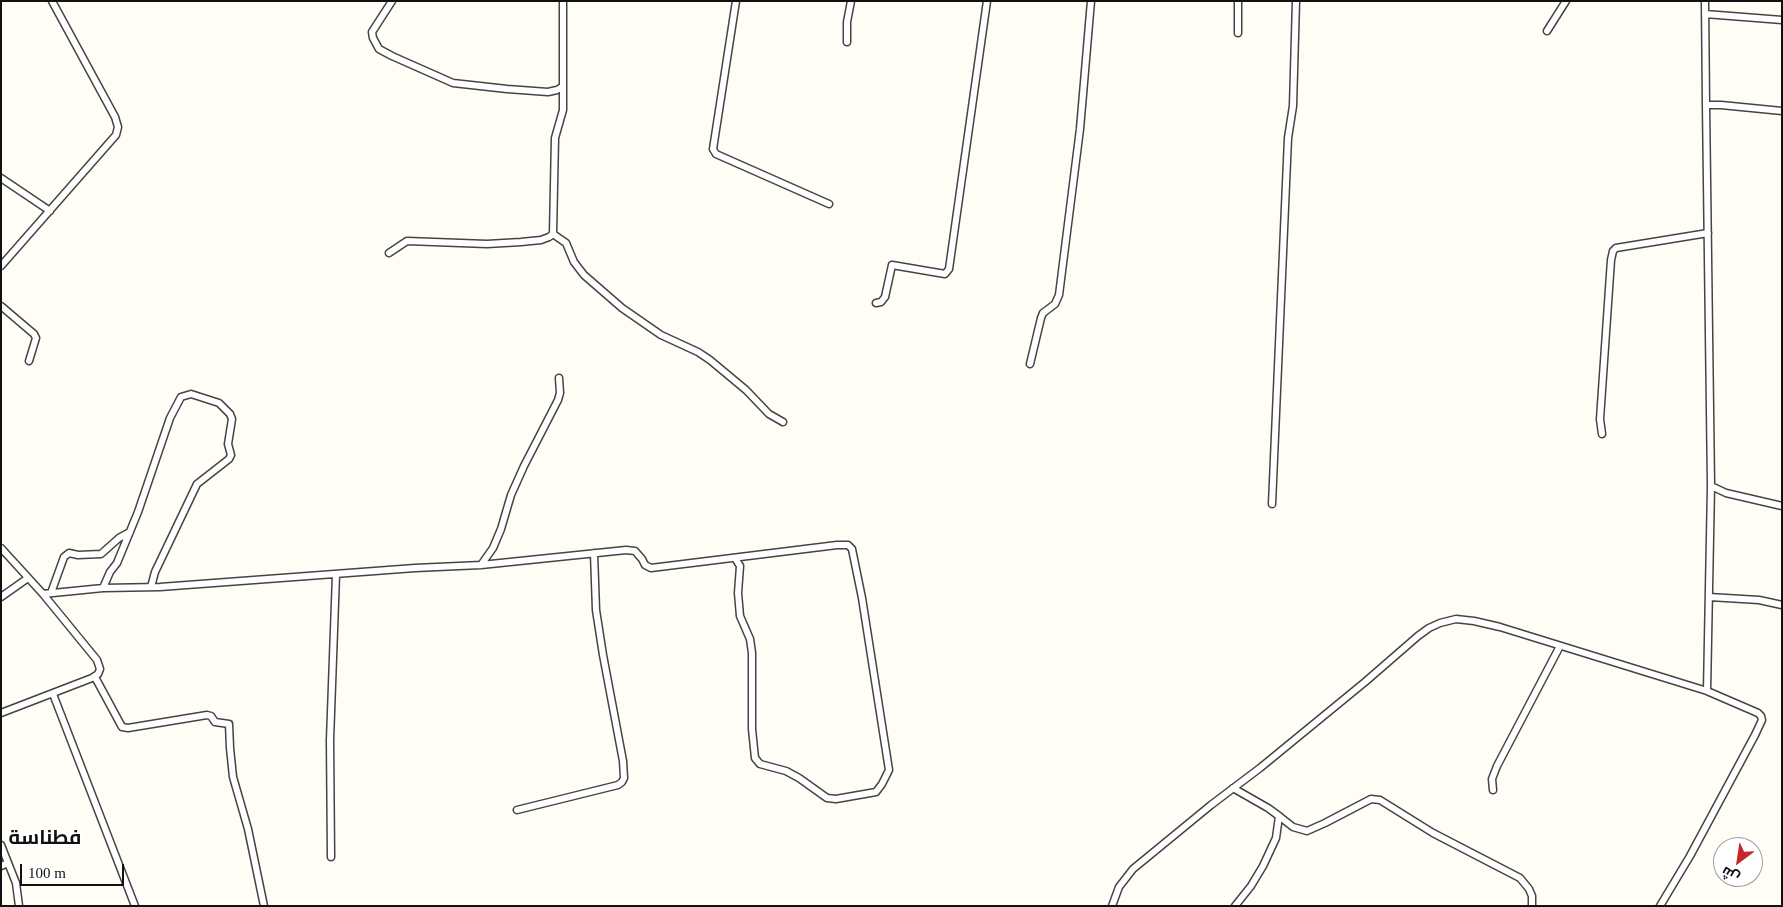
<!DOCTYPE html>
<meta charset="utf-8">
<style>
body{margin:0}
#map{position:relative;width:1783px;height:907px;overflow:hidden;background:#fffdf5;font-family:"Times New Roman",Cairo,serif}
canvas{display:block}
.frame{position:absolute;inset:0;border:2px solid #111;pointer-events:none}
.north{position:absolute;left:1713px;top:837px;width:50px;height:50px;box-sizing:border-box;background:#fff;border:1px solid #a0a0a0;border-radius:50%;rotate:211deg;font-size:14px;font-weight:700;line-height:20px;text-align:center;color:#111}
.north::after{content:'';display:block;margin:auto;width:18px;height:22px;background:#c4262e;clip-path:polygon(50% 0,100% 100%,50% 72%,0 100%)}
.scale{position:absolute;left:20px;top:864px;width:104px;height:22px;box-sizing:border-box;border:2px solid #111;border-top:0;padding-left:6px;font-size:15px;line-height:18px;white-space:nowrap;color:#111;-webkit-text-stroke:4px #fff;paint-order:stroke}
</style>
<div id="map">
<canvas width="1783" height="907"></canvas>
<div class="frame"></div>
<div class="north">ش</div>
<div class="scale">100 m</div>
</div>
<script>
const ctx = document.querySelector('canvas').getContext('2d');
ctx.lineJoin = 'round';
const toPath = rows => new Path2D(rows.map(r => 'M' + r).join(''));
function strokePath(path, color, width, dash) { ctx.strokeStyle = color; ctx.lineWidth = width; ctx.lineCap = dash ? 'butt' : 'round'; ctx.setLineDash(dash || []); ctx.stroke(path); }
function label(font, color, halo, rows, align = 'center') {
  ctx.font = font + ' "Times New Roman",Cairo,serif'; ctx.lineWidth = 5; ctx.setLineDash([]); ctx.textBaseline = 'middle'; ctx.strokeStyle = halo; ctx.fillStyle = color; for (const [text, x, y, turn = 0] of rows) {
    ctx.save(); ctx.translate(x, y); ctx.rotate((+turn || 0) * Math.PI / 180); ctx.textAlign = isNaN(turn) ? turn : align; if (halo) ctx.strokeText(text, 0, 0); ctx.fillText(text, 0, 0); ctx.restore();
  }
}
const minor = toPath([
 [392,1,372,32,373,38,379,49,392,56,453,83,507,89,548,92,557,90,562,87],
 [736,1,713,149,716,154,829,204],
 [1238,1,1238,33],
 [1705,1,1706,105,1721,105,1782,111],
 [1705,14,1782,20],
 [1547,31,1566,1],
 [847,42,847,22,851,1],
 [1,178,50,211],
 [553,234,566,243,574,262,584,275,622,308,661,335,698,352,710,360,746,390,769,414,783,422],
 [389,253,407,241,487,244,521,242,541,240,549,237,553,234,555,138,563,110,563,1],
 [1,266,116,135,118,127,115,117,52,1],
 [876,303,881,302,885,297,892,265,945,274,949,269,987,1],
 [1,306,34,334,36,338,29,361],
 [1030,364,1041,318,1043,313,1055,304,1059,295,1080,129,1091,1],
 [1602,434,1600,419,1611,260,1613,251,1616,248,1708,233],
 [1711,486,1726,493,1782,506],
 [1272,504,1288,138,1293,106,1296,1],
 [1,548,43,594,97,660,100,669,98,674,92,678,1,713],
 [481,565,493,548,501,529,511,495,524,466,558,400,560,393,559,378],
 [103,588,110,572,117,563,138,512,170,418,181,397,191,394,219,403,230,414,232,419,228,444,231,455,229,459,197,484,155,572,151,587],
 [51,593,64,557,69,553,78,555,101,554,119,538,130,532],
 [43,594,103,588,160,587,415,568,481,565,626,550,635,551,642,559,645,565,651,568,837,545,848,545,852,549,862,598,889,770,882,784,876,792,836,799,827,798,799,778,786,771,760,764,755,758,752,729,752,653,750,639,740,616,738,593,740,566,735,558],
 [1,597,28,578],
 [1709,597,1759,600,1782,605],
 [95,677,122,727,128,728,207,715,211,716,215,722,229,724,230,748,233,777,248,829,264,906],
 [53,694,135,906],
 [1233,788,1268,808,1279,816,1276,838,1263,866,1251,886,1235,906],
 [1493,790,1492,779,1497,766,1560,646],
 [517,810,618,785,622,782,624,778,623,761,603,655,596,610,594,553],
 [1279,816,1293,827,1307,831,1325,823,1371,799,1380,800,1433,833,1520,878,1529,889,1532,896,1532,906],
 [1,845,16,883,19,906],
 [331,857,330,740,336,575],
 [1,866,8,863],
 [1112,906,1119,887,1133,869,1211,805,1260,768,1365,682,1418,636,1429,628,1440,623,1456,619,1474,621,1500,627,1707,691,1711,486,1706,105],
 [1660,906,1690,856,1755,735,1762,720,1761,716,1758,713,1707,691]
]);
strokePath(minor, '#444', 9);
strokePath(minor, '#fff', 6);
label('bold 20px', '#111', '#fff', [
 ["فطناسة",45,839]
]);
</script>
